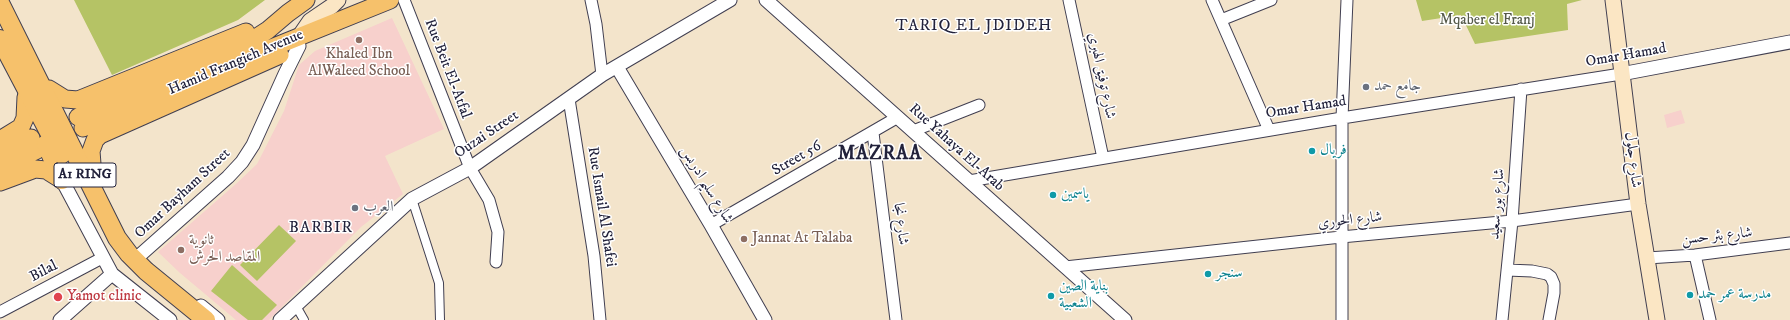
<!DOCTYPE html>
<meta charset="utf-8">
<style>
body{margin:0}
canvas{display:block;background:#f3e4cb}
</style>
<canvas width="1790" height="320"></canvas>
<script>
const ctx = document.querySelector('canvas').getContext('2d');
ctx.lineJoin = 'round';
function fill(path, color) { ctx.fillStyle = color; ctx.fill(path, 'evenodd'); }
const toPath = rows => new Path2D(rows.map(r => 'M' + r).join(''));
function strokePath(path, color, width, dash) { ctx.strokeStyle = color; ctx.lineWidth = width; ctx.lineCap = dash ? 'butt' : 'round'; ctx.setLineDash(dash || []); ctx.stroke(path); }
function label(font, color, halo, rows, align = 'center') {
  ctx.font = font + ' "IM FELL DW Pica",Amiri,serif'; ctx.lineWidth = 3; ctx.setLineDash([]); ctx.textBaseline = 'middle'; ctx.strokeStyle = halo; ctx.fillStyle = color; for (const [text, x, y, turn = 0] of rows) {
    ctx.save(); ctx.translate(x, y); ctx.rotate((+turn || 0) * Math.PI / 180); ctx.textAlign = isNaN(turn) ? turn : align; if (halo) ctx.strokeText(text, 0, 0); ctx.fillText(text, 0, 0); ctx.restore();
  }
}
fill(toPath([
 [392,18,444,129,385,156,403,194,361,227,269,320,236,320,180,273,158,252,237,183,257,164,284,111,299,65,315,51],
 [1681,110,1685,123,1667,128,1664,115]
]), '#f7d0cc');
fill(toPath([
 [74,0,265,0,238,20,112,75],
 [1416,0,1582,0,1567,4,1568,30,1475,44,1461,15,1422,21],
 [279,225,296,241,257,281,240,265],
 [232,265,277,305,262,320,248,320,211,291]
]), '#b5c365');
const pedestrian = toPath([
 [412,199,439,283,440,320],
 [296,306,304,320]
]);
const minor = toPath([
 [404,0,470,168,489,200,498,232,496,262],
 [591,0,596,24,602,75],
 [1069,0,1103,158],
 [1212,0,1269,130],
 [1221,20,1271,0],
 [569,99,594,256,600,320],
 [913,131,979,105],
 [873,133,896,320],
 [969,181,1342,118,1621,74],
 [711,225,898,117],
 [1695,255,1710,320],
 [1647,258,1695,255,1790,243],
 [1065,267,1341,237,1512,221,1638,204],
 [1507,270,1532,271,1547,274,1551,277,1554,284,1554,293,1549,320],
 [0,312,102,258],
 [1342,320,1342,118,1347,0],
 [1502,320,1512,221,1521,89]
]);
const tertiary = toPath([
 [766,0,1125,320],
 [617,67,711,225,765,320],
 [1621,74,1790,42],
 [62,180,112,274,170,320],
 [139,256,228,177,242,162,253,145,285,74,299,46],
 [201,306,218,320],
 [60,320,112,274],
 [280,320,412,199,470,168,602,75,730,0]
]);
const secondary = toPath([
 [1613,0,1638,204,1657,320],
 [299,37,310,21,332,6,338,0]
]);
const primary = toPath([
 [49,89,65,99,78,100,246,32],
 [78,117,251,41,268,30,288,13,306,0],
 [83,128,249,57,390,0],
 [0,140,21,127,25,118,26,97],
 [0,152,31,138],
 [0,168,37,150],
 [93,177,91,151,95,140,100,135,280,55],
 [0,182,35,169,46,170,62,180]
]);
const trunk = toPath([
 [0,3,117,238,129,254,146,271,206,320],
 [0,39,61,155],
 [46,144,62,180]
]);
strokePath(pedestrian, '#413f51', 10);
strokePath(minor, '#413f51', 13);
strokePath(tertiary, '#413f51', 15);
strokePath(secondary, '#413f51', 17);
strokePath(primary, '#413f51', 19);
strokePath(trunk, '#413f51', 20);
strokePath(pedestrian, '#fff', 8);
strokePath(minor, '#fff', 11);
strokePath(tertiary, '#fff', 13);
strokePath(secondary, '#fbe6c4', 15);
strokePath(primary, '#f6c16b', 17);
strokePath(trunk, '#f6c16b', 18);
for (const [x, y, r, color] of [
 [359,40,4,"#8d6e63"],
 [1366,87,4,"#6b7280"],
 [1312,151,4,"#0f9aa8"],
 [1053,195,4,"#0f9aa8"],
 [355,208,4,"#6b7280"],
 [744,239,4,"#8d6e63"],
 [181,250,4,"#8d6e63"],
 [1208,274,4,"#0f9aa8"],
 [1690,295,4,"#0f9aa8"],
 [1051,296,4,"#0f9aa8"],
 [58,297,5,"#e0444e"]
]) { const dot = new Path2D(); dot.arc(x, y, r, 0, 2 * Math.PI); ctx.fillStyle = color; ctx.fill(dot); strokePath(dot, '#fff', 1.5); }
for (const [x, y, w] of [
 [85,175,62]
]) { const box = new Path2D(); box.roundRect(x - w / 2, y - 12, w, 24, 3); ctx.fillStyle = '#fff'; ctx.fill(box); strokePath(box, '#22223b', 1); }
label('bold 14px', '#22223b', null, [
 ["A1 RING",85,175]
]);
label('15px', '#555a4a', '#fff', [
 ["Mqaber el Franj",1487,21]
]);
label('15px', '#785e54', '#fff', [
 ["Khaled Ibn",359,55,"center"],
 ["AlWaleed School",359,72,"center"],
 ["Jannat At Talaba",752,239],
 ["ثانوية",189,241],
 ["المقاصد الحرش",189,258]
], 'left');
label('15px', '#22223b', '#fff', [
 ["Omar Hamad",1626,56,-10],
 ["Hamid Frangieh Avenue",236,63,-23],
 ["Rue Beit El-Atfal",447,69,69],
 ["شارع توفيق الهبري",1101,76,78],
 ["Omar Hamad",1306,108,-9],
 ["Ouzai Street",487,135,-34],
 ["Rue Yahaya El-Arab",956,148,42],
 ["Street 56",797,159,-30],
 ["شارع جلول",1632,160,83],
 ["شارع سليم ادريس",706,185,59],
 ["Omar Bayham Street",183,194,-43],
 ["شارع بور سعيد",1498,204,-86],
 ["Rue Ismail Al Shafei",601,207,81],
 ["شارع الحوري",1350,221,-6],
 ["شارع نجا",900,224,83],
 ["شارع بئر حسن",1717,237,-6],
 ["Bilal",44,272,-28]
]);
label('15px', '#5b616d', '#fff', [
 ["جامع حمد",1374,87],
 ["العرب",363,208]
], 'left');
label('15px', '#0d838f', '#fff', [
 ["فريال",1320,151],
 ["ياسمين",1061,195],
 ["سنجر",1216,274],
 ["بناية الصين",1059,287],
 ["الشعبية",1059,304],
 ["مدرسة عمر حمد",1698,295]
], 'left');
label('15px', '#be3a42', '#fff', [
 ["Yamot clinic",67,297]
], 'left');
ctx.letterSpacing = '1px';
label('16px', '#22223b', '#fff', [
 ["TARIQ EL JDIDEH",974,27],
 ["BARBIR",321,229]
]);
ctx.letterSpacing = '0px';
ctx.letterSpacing = '1px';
label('bold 19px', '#22223b', '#fff', [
 ["MAZRAA",880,155]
]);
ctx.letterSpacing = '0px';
</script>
